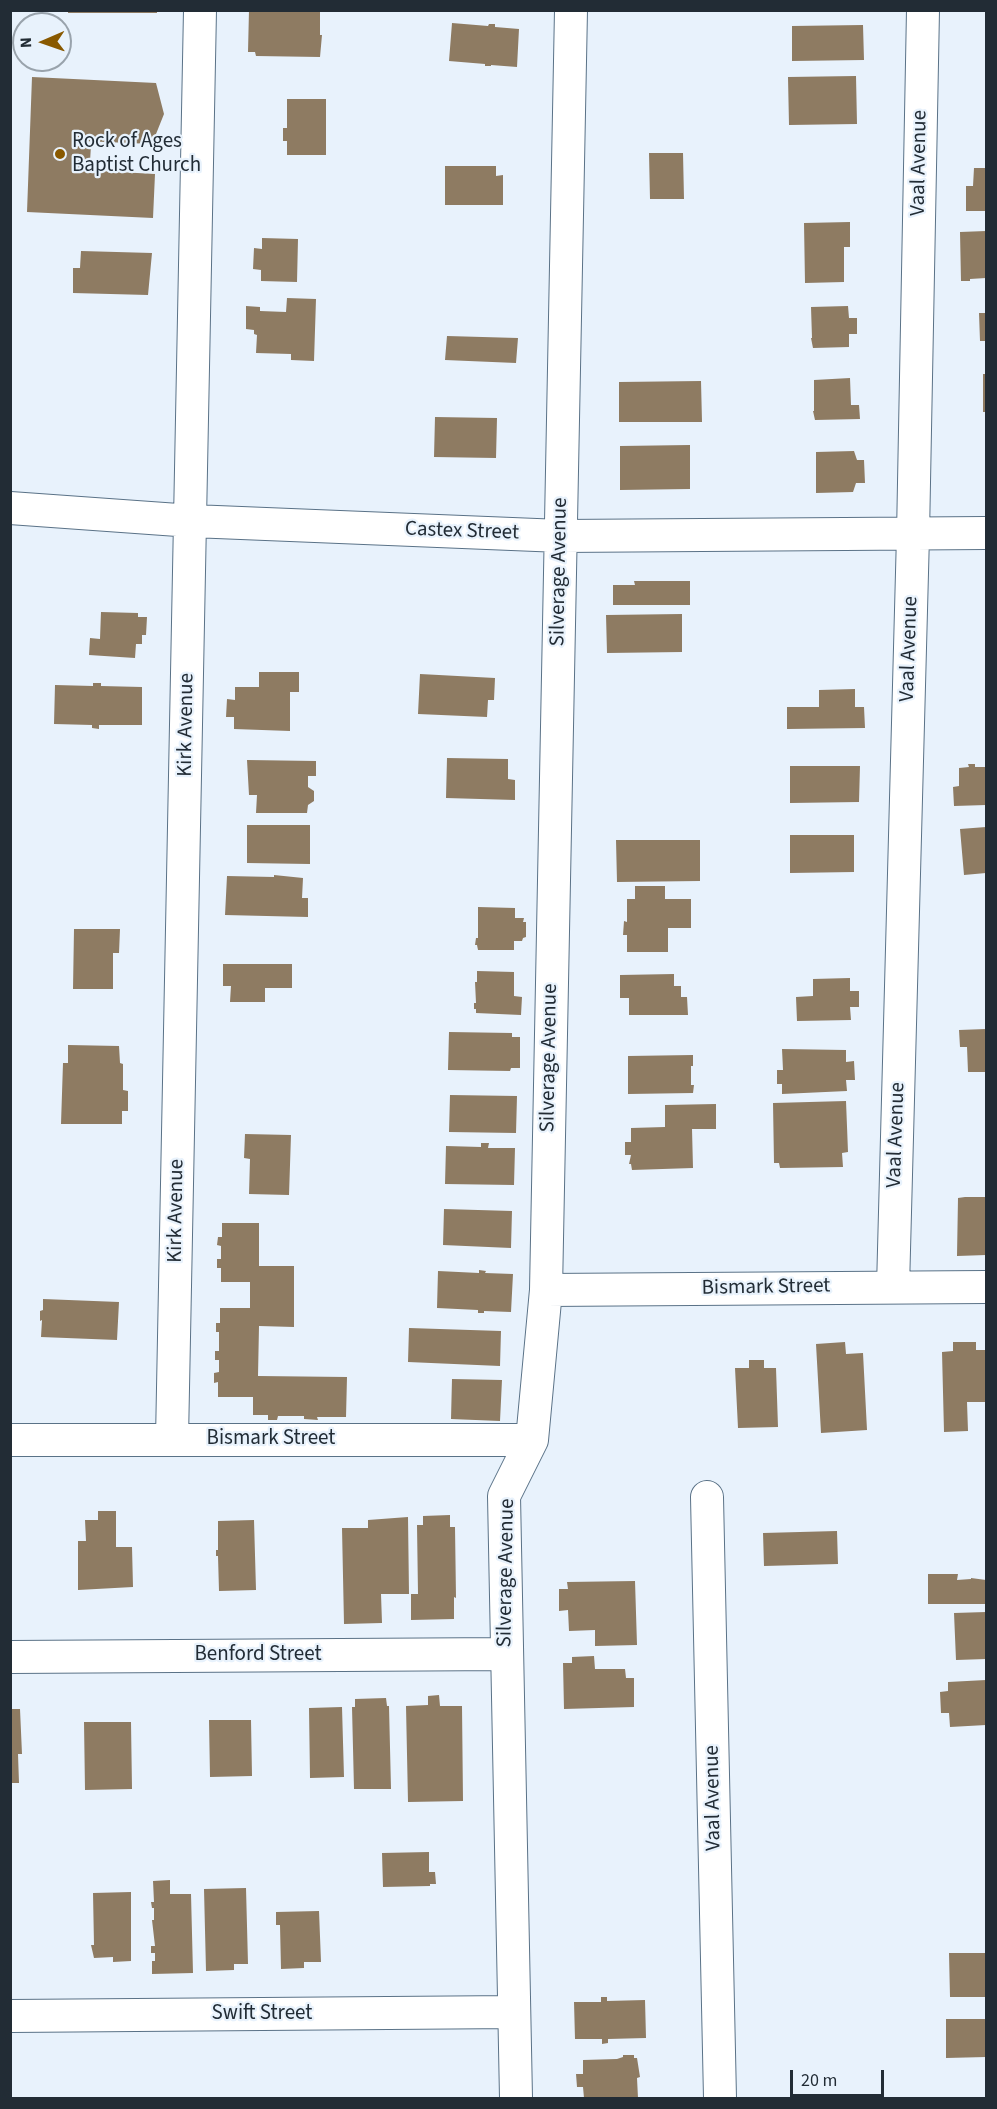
<!DOCTYPE html>
<style>
body{margin:0}
#map{position:relative;width:997px;height:2109px;overflow:hidden;background:#e8f2fc;font-family:"Source Sans 3",sans-serif}
canvas{display:block}
.frame{position:absolute;inset:0;border:12px solid #222c35;pointer-events:none}
.north{position:absolute;left:12px;top:12px;width:60px;height:60px;box-sizing:border-box;background:#e8f2fc;border:2px solid #99a3ac;border-radius:50%;rotate:268deg;font-size:16px;font-weight:700;line-height:24px;text-align:center;color:#222c35}
.north::after{content:'';display:block;margin:auto;width:21px;height:27px;background:#895900;clip-path:polygon(50% 0,100% 100%,50% 72%,0 100%)}
.scale{position:absolute;left:790px;top:2070px;width:94px;height:27px;box-sizing:border-box;border:3px solid #222c35;border-top:0;padding-left:8px;font-size:18px;line-height:21px;white-space:nowrap;color:#222c35;-webkit-text-stroke:4px #e8f2fc;paint-order:stroke}
</style>
<div id="map">
<canvas width="997" height="2109"></canvas>
<div class="frame"></div>
<div class="north">N</div>
<div class="scale">20 m</div>
</div>
<script>
const ctx = document.querySelector('canvas').getContext('2d');
ctx.lineJoin = 'round';
function fill(path, color) { ctx.fillStyle = color; ctx.fill(path, 'evenodd'); }
const toPath = rows => new Path2D(rows.map(r => 'M' + r).join(''));
function strokePath(path, color, width, dash) { ctx.strokeStyle = color; ctx.lineWidth = width; ctx.lineCap = dash ? 'butt' : 'round'; ctx.setLineDash(dash || []); ctx.stroke(path); }
function label(font, color, halo, rows, align = 'center') {
  ctx.font = font + ' "Source Sans 3",sans-serif'; ctx.lineWidth = 4.5; ctx.setLineDash([]); ctx.textBaseline = 'middle'; ctx.strokeStyle = halo; ctx.fillStyle = color; for (const [text, x, y, turn = 0] of rows) {
    ctx.save(); ctx.translate(x, y); ctx.rotate((+turn || 0) * Math.PI / 180); ctx.textAlign = isNaN(turn) ? turn : align; if (halo) ctx.strokeText(text, 0, 0); ctx.fillText(text, 0, 0); ctx.restore();
  }
}
fill(toPath([
 [68,10,157,10,157,13,68,13],
 [249,10,320,11,320,35,322,35,320,57,256,56,255,52,248,52],
 [452,23,488,26,489,24,495,24,495,27,519,29,517,67,491,65,491,66,485,66,485,64,449,61],
 [863,25,864,60,792,61,792,26],
 [856,76,857,124,789,125,788,77],
 [32,77,156,83,164,114,152,144,83,141,83,145,91,145,90,162,83,162,83,170,155,174,153,218,27,212],
 [287,99,326,99,326,155,287,155,287,141,283,141,283,128,287,128],
 [649,153,683,153,684,199,650,199],
 [445,166,496,166,496,176,503,175,503,205,445,205],
 [974,168,986,168,986,211,966,211,966,186,973,186],
 [850,222,850,247,844,247,844,282,805,283,804,223],
 [986,231,986,278,970,279,970,281,961,281,960,232],
 [262,238,298,239,297,282,261,281,261,270,253,269,254,248,262,249],
 [81,251,152,253,148,295,73,293,73,268,80,268],
 [287,298,316,299,314,361,291,360,291,354,256,353,257,335,254,334,254,330,246,329,246,306,260,307,260,311,286,312],
 [848,306,849,318,857,318,857,334,849,334,849,347,813,348,811,338,812,338,811,307],
 [979,313,986,313,986,341,980,341],
 [447,336,518,338,516,363,445,360],
 [983,374,986,374,986,412,983,412],
 [850,378,851,405,859,405,860,419,815,420,813,411,814,411,814,380],
 [701,381,702,422,619,422,619,382],
 [435,417,497,418,496,458,434,457],
 [690,445,690,489,620,490,620,446],
 [854,451,857,460,864,460,865,483,856,483,853,492,816,493,816,452],
 [634,581,690,581,690,605,613,605,613,585,635,585],
 [101,612,138,613,138,617,147,617,146,635,142,635,142,644,136,644,135,658,89,655,90,638,100,639],
 [682,614,682,652,607,653,606,615],
 [259,672,299,672,299,692,290,692,290,731,234,729,234,717,226,717,227,699,235,700,235,687,259,687],
 [420,674,495,678,494,700,488,700,487,717,418,714],
 [93,683,101,683,101,686,142,687,142,725,99,725,99,729,92,728,92,725,54,724,55,685,93,686],
 [855,689,855,707,864,707,865,728,787,729,787,707,819,707,819,690],
 [447,758,508,759,508,779,515,780,515,800,446,798],
 [247,760,316,761,316,776,308,776,308,787,314,791,314,801,308,805,307,813,256,813,257,795,249,795],
 [968,764,975,764,975,767,986,767,986,805,954,806,953,787,959,786,959,768,969,767],
 [790,766,860,766,859,802,790,803],
 [247,825,310,825,310,864,247,863],
 [986,827,986,873,964,875,960,829],
 [790,835,854,835,854,872,790,873],
 [616,840,700,840,700,881,617,882],
 [274,875,303,878,302,898,308,898,308,917,225,915,227,876,274,877],
 [635,886,665,886,665,899,691,899,691,928,668,928,668,952,627,952,627,935,623,935,624,921,627,922,627,899,635,899],
 [478,907,515,908,515,918,524,918,523,922,526,922,526,937,523,938,522,941,514,941,514,950,478,950,477,945,475,945,476,938,478,938],
 [74,929,120,929,119,953,113,953,113,989,73,989],
 [223,964,292,964,292,988,265,988,265,1002,230,1002,231,986,223,986],
 [477,971,514,972,514,996,522,997,521,1015,476,1013,476,1009,474,1009,474,1003,476,1003,475,982,477,982],
 [674,974,674,986,681,986,681,997,687,997,688,1015,629,1015,629,998,620,998,620,975],
 [850,978,850,991,859,991,859,1007,850,1007,851,1020,797,1021,796,997,813,996,813,979],
 [986,1029,986,1072,968,1072,967,1047,960,1047,959,1030],
 [449,1032,512,1033,512,1037,520,1037,520,1068,511,1068,510,1071,448,1070],
 [68,1045,119,1046,120,1063,123,1064,123,1090,128,1091,128,1111,122,1111,122,1124,61,1124,63,1063,68,1063],
 [782,1049,846,1050,846,1062,854,1061,855,1080,846,1080,847,1091,782,1094,782,1084,777,1084,777,1070,783,1070],
 [693,1055,693,1066,691,1066,691,1085,694,1085,693,1093,628,1094,628,1056],
 [450,1095,517,1096,516,1133,449,1132],
 [846,1101,848,1152,842,1153,843,1167,780,1168,779,1163,774,1163,773,1103],
 [716,1104,716,1129,692,1129,693,1168,632,1170,631,1164,629,1164,631,1155,625,1155,625,1142,631,1142,631,1128,665,1127,665,1105],
 [245,1134,291,1135,289,1195,249,1194,250,1159,244,1158],
 [481,1143,489,1143,488,1148,515,1148,514,1185,445,1184,446,1146,481,1147],
 [965,1197,986,1197,986,1255,957,1256,958,1198],
 [444,1209,512,1211,511,1248,443,1245],
 [222,1223,259,1223,259,1266,294,1266,294,1327,259,1326,258,1376,347,1377,346,1417,317,1417,318,1420,304,1419,304,1416,278,1416,277,1420,268,1420,268,1415,253,1415,253,1397,218,1397,218,1382,214,1383,214,1373,219,1372,219,1360,215,1360,215,1351,219,1351,219,1332,216,1332,216,1323,220,1323,220,1308,250,1308,250,1282,221,1282,221,1268,217,1268,217,1259,221,1259,221,1246,217,1245,218,1237,222,1237],
 [479,1270,486,1271,485,1273,513,1274,511,1312,484,1311,484,1313,478,1313,478,1310,437,1308,438,1271,479,1273],
 [43,1299,119,1302,117,1340,41,1337,42,1320,40,1321,40,1311,43,1310],
 [409,1328,501,1331,500,1366,408,1362],
 [845,1342,846,1354,863,1353,867,1430,821,1433,816,1344],
 [953,1342,976,1342,976,1350,986,1350,986,1402,967,1402,968,1431,944,1432,942,1352,953,1351],
 [749,1360,764,1360,764,1368,776,1368,778,1427,738,1428,735,1368,749,1368],
 [452,1379,502,1380,500,1421,451,1419],
 [98,1511,116,1511,116,1547,132,1547,133,1587,78,1590,78,1541,86,1541,85,1520,98,1520],
 [450,1515,450,1527,455,1527,456,1598,454,1597,454,1619,411,1620,411,1594,418,1594,417,1525,423,1525,423,1516],
 [408,1517,409,1594,381,1594,382,1623,344,1624,342,1528,368,1528,368,1520],
 [254,1520,256,1590,219,1591,218,1556,216,1556,216,1550,218,1550,218,1521],
 [837,1531,838,1564,764,1566,763,1533],
 [928,1574,958,1574,957,1580,971,1579,971,1578,986,1580,986,1604,928,1604],
 [635,1581,637,1645,595,1646,595,1630,569,1631,568,1610,559,1611,559,1589,568,1589,567,1582],
 [986,1612,986,1659,956,1660,954,1613],
 [594,1656,595,1669,625,1669,626,1678,634,1678,634,1707,564,1709,563,1663,572,1663,572,1657],
 [986,1680,986,1725,950,1727,949,1713,941,1713,940,1692,948,1691,948,1682],
 [439,1695,440,1706,462,1706,463,1801,408,1802,406,1706,428,1705,428,1696],
 [386,1698,387,1706,389,1706,391,1789,354,1789,352,1707,355,1707,355,1699],
 [342,1707,344,1777,310,1778,309,1708],
 [10,1709,20,1709,22,1754,18,1754,19,1783,10,1783],
 [209,1720,251,1720,252,1776,210,1777],
 [84,1722,131,1722,132,1789,85,1790],
 [429,1852,429,1872,435,1872,436,1884,430,1884,430,1886,383,1887,382,1853],
 [170,1880,170,1894,191,1894,193,1973,152,1974,152,1961,155,1961,155,1953,151,1953,151,1946,155,1946,152,1920,154,1920,154,1908,152,1908,151,1902,154,1902,153,1881],
 [246,1888,248,1964,234,1964,234,1970,206,1971,204,1889],
 [131,1892,131,1961,113,1962,113,1957,94,1958,91,1945,94,1945,93,1893],
 [319,1911,321,1962,304,1962,304,1968,281,1969,280,1925,276,1925,276,1912],
 [949,1953,986,1953,986,1997,950,1997],
 [601,1997,607,1997,607,2001,645,2000,646,2038,608,2039,608,2043,602,2044,602,2039,575,2039,574,2002,601,2002],
 [946,2019,986,2019,986,2057,946,2058],
 [623,2055,634,2055,634,2058,637,2058,640,2077,637,2078,638,2098,584,2098,583,2087,577,2087,576,2074,583,2074,583,2060,617,2059,623,2057]
]), '#8e7b62');
const minor = toPath([
 [10,508,192,521,561,536,986,533],
 [893,1287,913,535,923,10],
 [546,1290,986,1287],
 [172,1439,200,10],
 [10,1440,532,1440],
 [707,1497,720,2098],
 [10,1657,506,1654],
 [10,2016,514,2012],
 [516,2098,504,1496,532,1440,546,1290,571,10]
]);
strokePath(minor, '#5a7287', 34);
strokePath(minor, '#fff', 32);
for (const [x, y, r, color] of [
 [60,154,6,"#895900"]
]) { const dot = new Path2D(); dot.arc(x, y, r, 0, 2 * Math.PI); ctx.fillStyle = color; ctx.fill(dot); strokePath(dot, '#e8f2fc', 2); }
label('21px', '#222c35', '#e8f2fc', [
 ["Rock of Ages",72,142],
 ["Baptist Church",72,166]
], 'left');
label('21px', '#222c35', '#e8f2fc', [
 ["Vaal Avenue",920,163,-89],
 ["Castex Street",462,532,2],
 ["Silverage Avenue",560,572,-89],
 ["Vaal Avenue",910,649,-88],
 ["Kirk Avenue",187,725,-89],
 ["Silverage Avenue",550,1058,-89],
 ["Vaal Avenue",897,1135,-88],
 ["Kirk Avenue",177,1211,-89],
 ["Bismark Street",766,1288,-1],
 ["Bismark Street",271,1439],
 ["Silverage Avenue",507,1573,-89],
 ["Benford Street",258,1655],
 ["Vaal Avenue",714,1798,-91],
 ["Swift Street",262,2014]
]);
</script>
